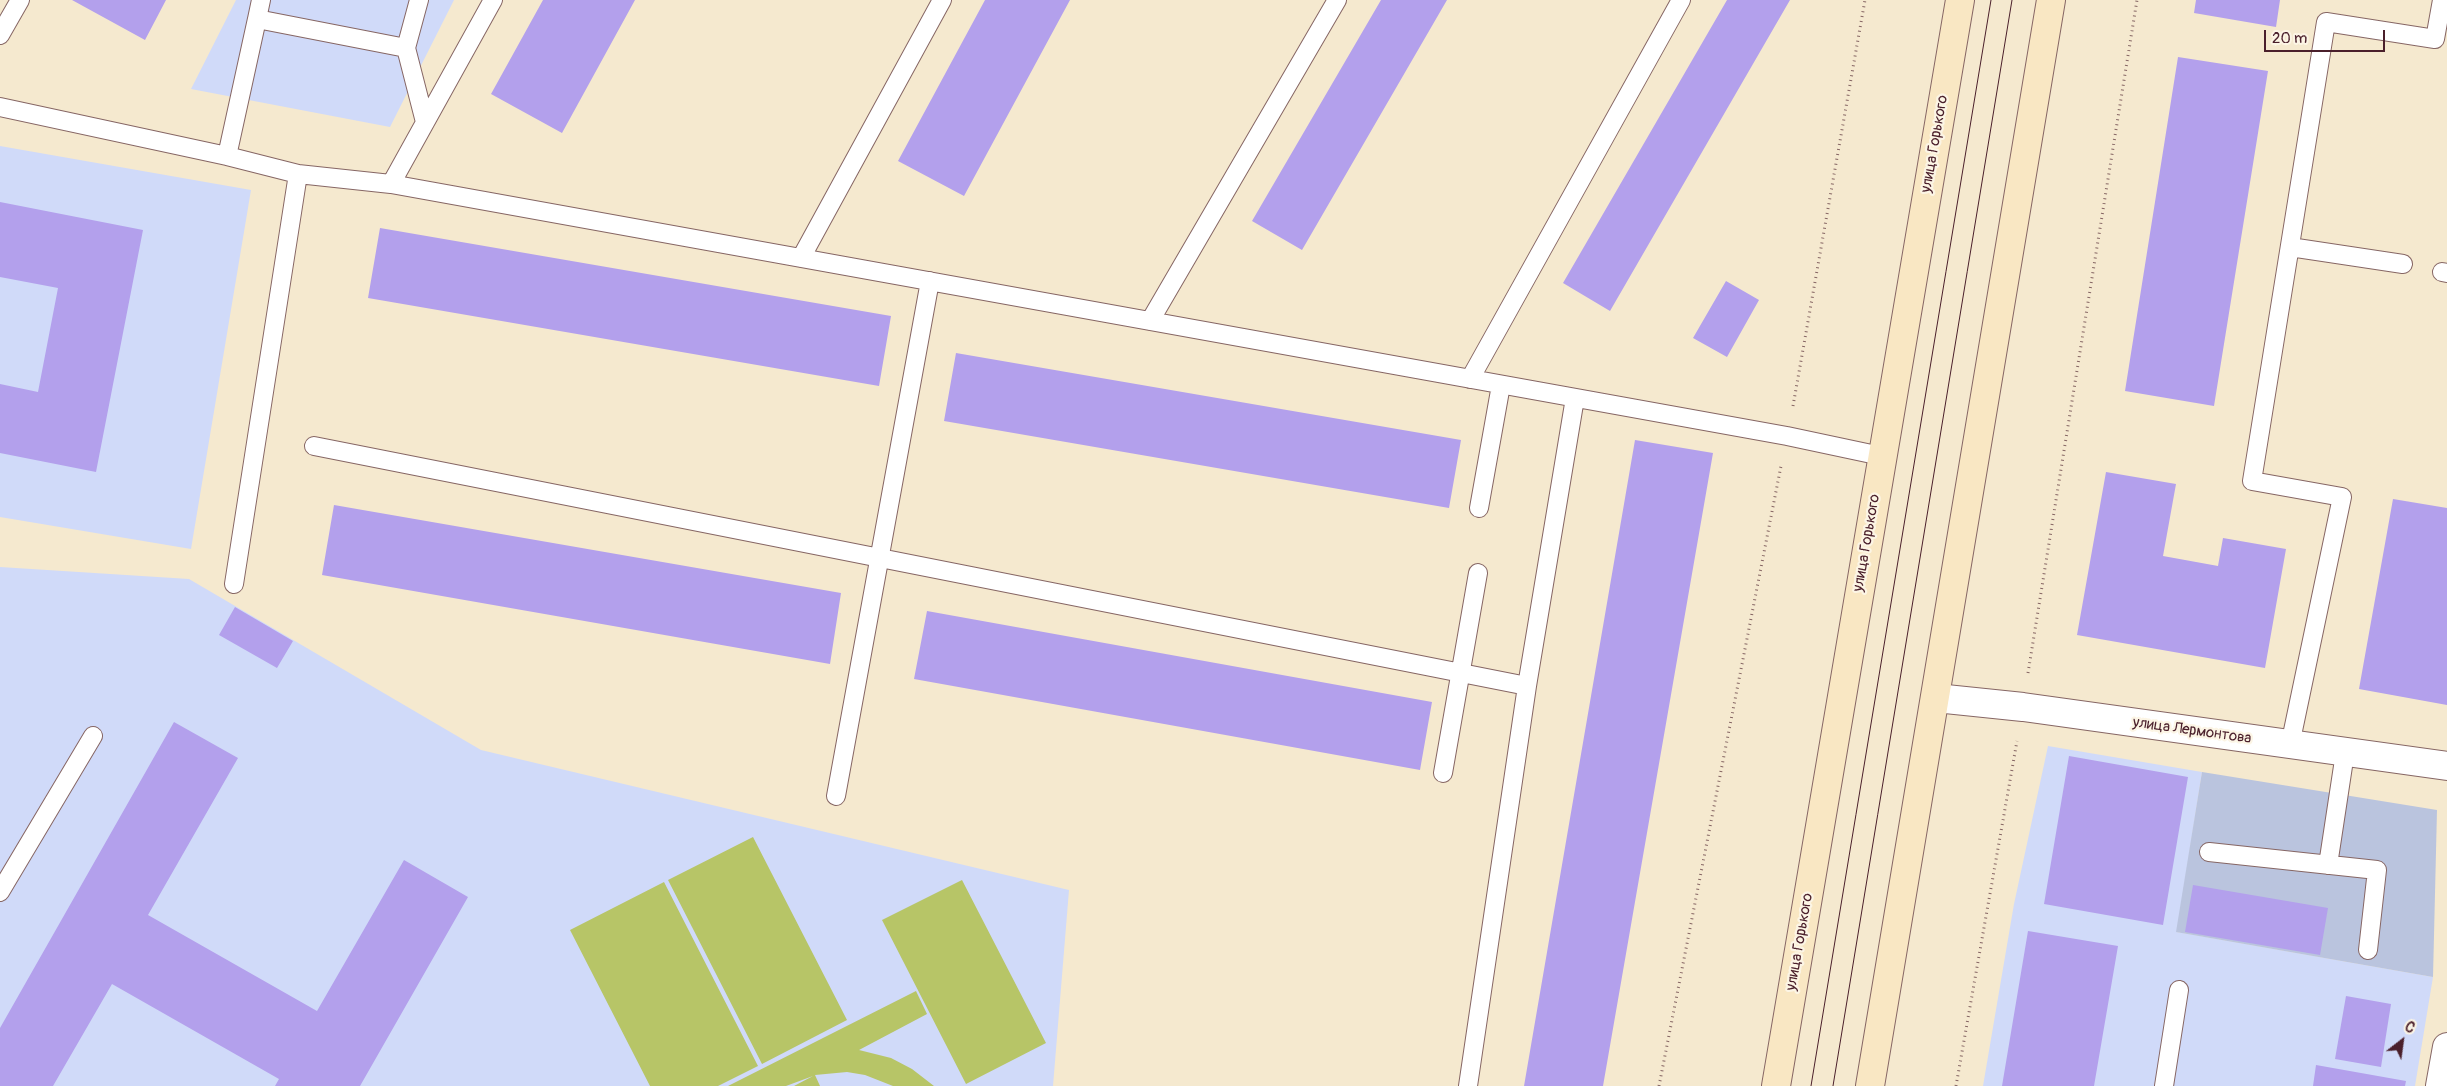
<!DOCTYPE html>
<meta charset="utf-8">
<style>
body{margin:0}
#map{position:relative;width:2447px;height:1086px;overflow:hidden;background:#f5e9cf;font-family:Pangolin,sans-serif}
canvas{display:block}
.north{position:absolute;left:2377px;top:1016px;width:50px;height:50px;-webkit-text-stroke:4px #fcf5e5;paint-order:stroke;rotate:30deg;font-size:14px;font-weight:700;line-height:20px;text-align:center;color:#4a1f2b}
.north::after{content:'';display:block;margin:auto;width:18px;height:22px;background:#4a1f2b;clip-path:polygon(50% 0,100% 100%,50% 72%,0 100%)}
.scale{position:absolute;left:2264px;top:30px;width:121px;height:22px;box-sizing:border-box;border:2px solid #4a1f2b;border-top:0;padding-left:6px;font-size:15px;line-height:18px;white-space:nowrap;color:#4a1f2b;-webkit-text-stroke:4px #fcf5e5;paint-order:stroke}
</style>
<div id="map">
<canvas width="2447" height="1086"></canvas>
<div class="north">С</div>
<div class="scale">20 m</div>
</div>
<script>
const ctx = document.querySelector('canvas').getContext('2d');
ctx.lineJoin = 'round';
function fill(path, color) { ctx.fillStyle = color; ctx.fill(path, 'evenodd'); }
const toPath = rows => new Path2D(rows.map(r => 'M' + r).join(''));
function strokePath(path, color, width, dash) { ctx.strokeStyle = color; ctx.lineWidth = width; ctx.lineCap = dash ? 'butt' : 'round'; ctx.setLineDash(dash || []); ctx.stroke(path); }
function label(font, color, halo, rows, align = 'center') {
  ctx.font = font + ' Pangolin,sans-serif'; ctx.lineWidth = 4.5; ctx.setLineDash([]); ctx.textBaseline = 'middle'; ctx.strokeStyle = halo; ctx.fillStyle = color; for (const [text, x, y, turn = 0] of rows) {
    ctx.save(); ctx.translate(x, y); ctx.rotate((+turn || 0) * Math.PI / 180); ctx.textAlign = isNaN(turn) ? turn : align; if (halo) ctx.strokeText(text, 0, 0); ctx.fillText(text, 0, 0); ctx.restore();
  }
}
fill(toPath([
 [236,0,454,0,390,127,191,89],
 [0,146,251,190,191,549,0,517],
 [0,567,189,579,481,750,1069,890,1053,1086,0,1086],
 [2048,746,2202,772,2177,932,2433,977,2415,1086,1983,1086,2014,904]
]), '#d0daf9');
fill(toPath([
 [2202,772,2437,810,2433,977,2176,932]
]), '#bac4de');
fill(toPath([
 [753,837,847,1020,762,1064,668,880],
 [962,880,1046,1043,966,1084,882,920],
 [664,882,758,1066,718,1086,650,1086,570,930],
 [916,991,927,1014,859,1050,891,1058,912,1069,934,1086,893,1086,865,1075,847,1072,815,1075,820,1086,794,1086,813,1076,786,1086,728,1086]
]), '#b7c567');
fill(toPath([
 [72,0,166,0,145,40],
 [543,0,635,0,562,133,491,94],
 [985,0,1070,0,964,196,898,161],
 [1381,0,1447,0,1302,250,1252,221],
 [1727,0,1790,0,1610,311,1563,283],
 [2196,0,2280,0,2276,27,2194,13],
 [2178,57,2268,71,2214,406,2125,391],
 [0,202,143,230,96,472,0,453,0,384,38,392,58,288,0,277],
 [380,228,891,316,879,386,368,298],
 [1726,281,1759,300,1727,357,1693,338],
 [956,353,1461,440,1449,508,944,421],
 [1635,440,1713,453,1603,1086,1524,1086],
 [2106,472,2176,484,2163,556,2218,566,2223,538,2286,549,2265,668,2077,635],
 [2393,499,2447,508,2447,705,2359,689],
 [334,505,841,593,830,664,322,575],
 [235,607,293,641,277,668,219,635],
 [927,611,1432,702,1420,770,914,679],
 [174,722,238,758,148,915,317,1011,404,860,468,897,360,1086,275,1086,279,1079,112,984,53,1086,0,1086,0,1028],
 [2069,756,2188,777,2163,925,2044,904],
 [2193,885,2328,908,2320,955,2185,932],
 [2028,931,2118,946,2094,1086,2002,1086],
 [2346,996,2391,1004,2381,1067,2335,1059],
 [2316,1065,2406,1081,2405,1086,2313,1086]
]), '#b3a0ec');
const service = toPath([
 [257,19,261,0],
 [0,35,20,0],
 [406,48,419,0],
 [0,107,227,156,298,174,391,184,1787,436,1881,456],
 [227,156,257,19,406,48,425,122],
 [391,184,493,0],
 [2290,247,2403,264],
 [801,258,942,0],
 [2442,272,2447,273],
 [1150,321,1337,0],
 [1470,379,1681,0],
 [314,446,1527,686],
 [1479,508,1501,385],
 [234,584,298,174],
 [2290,745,2342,497,2252,481,2326,22,2435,39,2442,0],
 [1443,773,1478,573],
 [836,796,930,281],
 [2209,852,2377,870,2368,950],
 [2328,865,2345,753],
 [0,892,93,736],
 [1468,1086,1527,686,1575,398],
 [2164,1086,2179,990]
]);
const minor = toPath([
 [1936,698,2023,707,2447,766],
 [2440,1086,2447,1047]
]);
const secondary = toPath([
 [1776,1086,1960,0],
 [1870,1086,2051,0]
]);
strokePath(service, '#866664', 20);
strokePath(minor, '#866664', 30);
strokePath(secondary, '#866664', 30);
strokePath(toPath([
 [1793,406,1865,0],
 [2028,673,2137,0],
 [1659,1086,1781,466],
 [1956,1086,2017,741]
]), '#866664', 3, [1, 4]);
strokePath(service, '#fff', 18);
strokePath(minor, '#fff', 28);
strokePath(secondary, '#f9e7c3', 28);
strokePath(toPath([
 [1811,1086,1991,0],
 [1833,1086,2012,0]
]), '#4a1f2b', 1);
label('15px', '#4a1f2b', '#fcf5e5', [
 ["улица Горького",1935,144,-80],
 ["улица Горького",1867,543,-80],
 ["улица Лермонтова",2192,731,8],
 ["улица Горького",1800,942,-80]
]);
</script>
